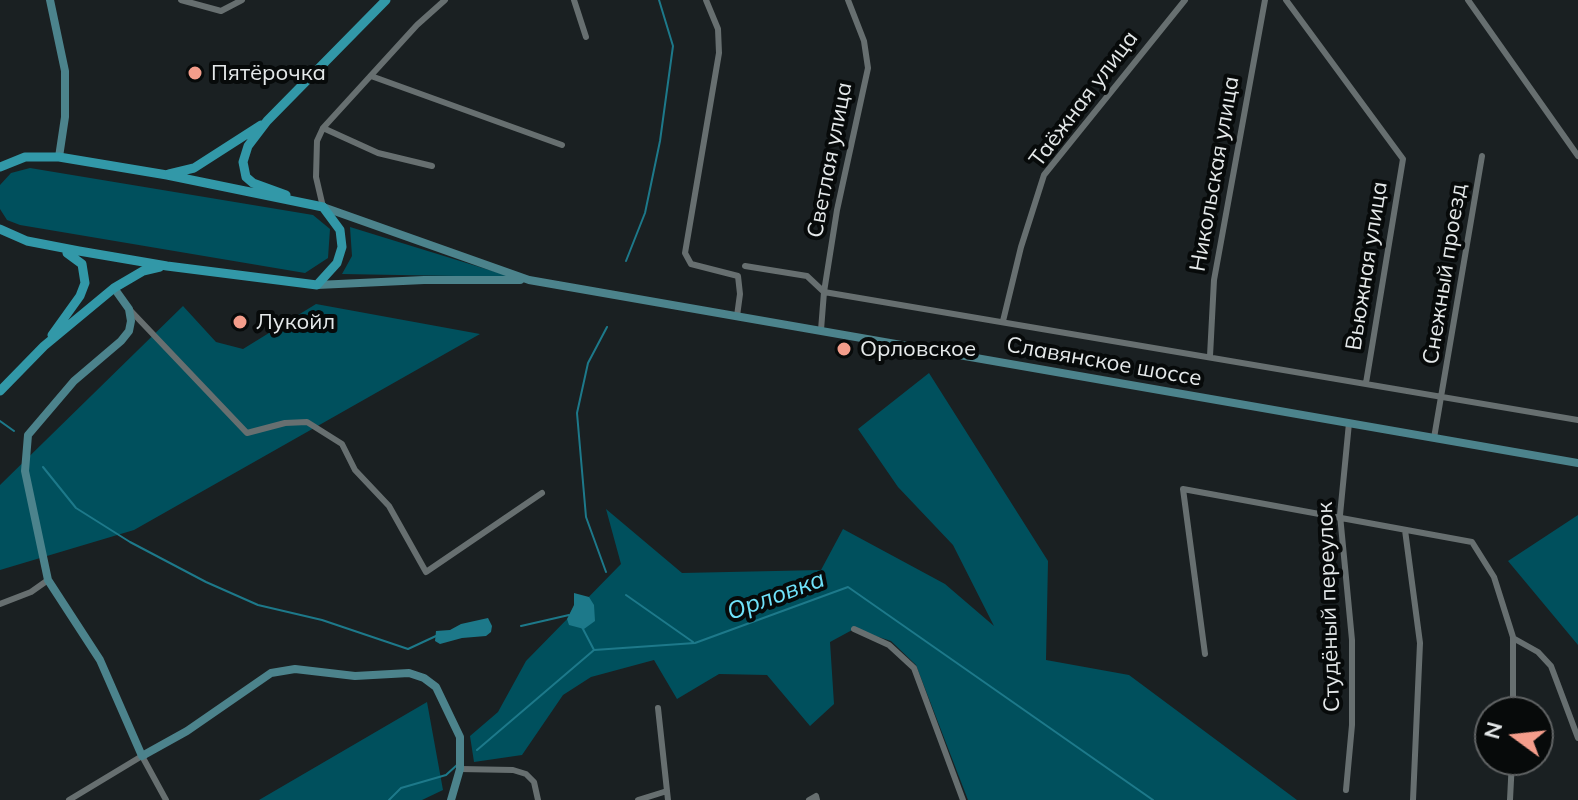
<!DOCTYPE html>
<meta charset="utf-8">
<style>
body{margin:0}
#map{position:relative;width:1578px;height:800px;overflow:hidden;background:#1a2022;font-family:Mulish,sans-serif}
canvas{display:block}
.north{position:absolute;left:1474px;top:696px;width:80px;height:80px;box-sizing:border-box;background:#070a0a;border:2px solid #606364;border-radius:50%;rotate:285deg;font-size:22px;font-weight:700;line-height:32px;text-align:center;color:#e5e9ea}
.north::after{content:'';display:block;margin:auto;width:28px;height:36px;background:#f49d8b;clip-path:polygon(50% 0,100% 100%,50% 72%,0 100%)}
</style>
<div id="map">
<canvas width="1578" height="800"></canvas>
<div class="north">N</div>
</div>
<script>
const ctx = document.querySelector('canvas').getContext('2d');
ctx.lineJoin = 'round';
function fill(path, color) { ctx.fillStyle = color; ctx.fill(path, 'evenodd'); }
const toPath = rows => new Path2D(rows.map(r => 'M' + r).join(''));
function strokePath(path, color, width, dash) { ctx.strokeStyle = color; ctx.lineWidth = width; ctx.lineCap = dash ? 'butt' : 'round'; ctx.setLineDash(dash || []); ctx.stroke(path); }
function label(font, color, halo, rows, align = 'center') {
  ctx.font = font + ' Mulish,sans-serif'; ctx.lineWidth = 8; ctx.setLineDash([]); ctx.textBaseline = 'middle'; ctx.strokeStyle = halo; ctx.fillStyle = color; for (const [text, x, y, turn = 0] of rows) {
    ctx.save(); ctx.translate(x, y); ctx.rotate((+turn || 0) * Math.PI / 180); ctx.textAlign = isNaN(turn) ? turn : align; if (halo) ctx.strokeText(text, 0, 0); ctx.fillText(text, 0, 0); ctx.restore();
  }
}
fill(toPath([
 [30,168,313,215,330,229,328,258,305,273,20,225,7,220,0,209,0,185,11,173],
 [350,227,512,277,342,274,352,256],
 [316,304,480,334,134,530,0,570,0,485,183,306,216,342,243,349],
 [929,373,1048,561,1046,660,1129,675,1297,800,968,800,916,665,891,641,854,629,830,642,834,704,810,726,767,675,719,674,677,699,654,660,591,677,563,695,522,755,474,762,470,736,498,712,526,661,621,564,606,509,682,573,821,570,843,529,945,584,994,626,953,545,898,487,858,429],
 [1578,515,1578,645,1508,561],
 [427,702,443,790,422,800,259,800]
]), '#00505d');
fill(toPath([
 [574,593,589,597,594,605,595,621,584,629,569,625,567,619,574,605],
 [488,618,492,626,491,632,486,636,462,638,440,644,435,641,436,631,450,630,461,624]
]), '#1d798a');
strokePath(toPath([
 [626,261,645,213,660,141,673,46,659,0],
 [0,421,14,431],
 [43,467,76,508,130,542,206,582,258,605,322,620,408,649,436,636],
 [606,572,586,517,577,413,588,363,607,327],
 [626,595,693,642],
 [521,626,569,615],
 [582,627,594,650],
 [477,750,594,650,695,643,848,587,1153,800],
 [389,800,401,788,446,775,457,765]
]), '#1d798a', 2);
strokePath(toPath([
 [181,0,221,11,242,0],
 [574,0,586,37],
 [706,0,718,29,719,53,685,253,691,264,738,276,740,294,737,316],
 [1286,0,1403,159,1366,383],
 [1468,0,1578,156],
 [371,76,562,145],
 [323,128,378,153,432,166],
 [323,207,316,177,317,141,323,128,417,25,445,0],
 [745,266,807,276,824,292,1578,420],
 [129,309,247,433,285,423,307,422,342,444,355,470,389,506,426,572,542,493],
 [1003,321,1021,247,1044,175,1185,0],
 [821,330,824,292,837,210,868,68,864,41,848,0],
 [1210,356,1214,280,1265,0],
 [1434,438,1482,156],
 [1405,530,1420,643,1413,800],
 [0,604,31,592,48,580],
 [854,629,889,645,914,668,963,800],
 [1513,638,1538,652,1551,666,1578,738],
 [1205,654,1183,489,1472,542,1494,577,1513,637,1513,712],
 [658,708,668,800],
 [460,769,513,770,526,774,534,782,538,800],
 [1346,790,1352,725,1352,640,1340,515,1349,423],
 [69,800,142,756,166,800],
 [638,800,667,791],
 [809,800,816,796,817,800],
 [1510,800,1512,760]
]), '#676f70', 6);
strokePath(toPath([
 [50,0,65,71,65,117,59,157],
 [323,207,529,280,1578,463],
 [317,285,424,280,520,280],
 [114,288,129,309,131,321,129,331,121,341,74,381,28,435,25,471,48,580,100,660,142,756,187,731,271,673,295,669,355,676,409,673,424,678,436,687,460,737,460,769,451,800]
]), '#4c838c', 8);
strokePath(toPath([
 [0,167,25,157,59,157,167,175,323,207,340,230,342,247,337,263,317,285,167,266,79,251,27,241,0,229],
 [169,174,194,168,261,125],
 [286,195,253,183,246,177,243,162,248,146,267,121,386,0],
 [52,335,80,296,85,283,82,264,67,253],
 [0,391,44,346,114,288,143,271,160,267]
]), '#3298a8', 9);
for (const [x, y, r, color] of [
 [195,73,8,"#f49d8b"],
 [240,322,8,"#f49d8b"],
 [844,349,8,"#f49d8b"]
]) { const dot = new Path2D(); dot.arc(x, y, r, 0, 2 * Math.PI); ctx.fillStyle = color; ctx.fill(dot); strokePath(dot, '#070a0a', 3); }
label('22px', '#e5e9ea', '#070a0a', [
 ["Пятёрочка",211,73],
 ["Лукойл",256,322],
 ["Орловское",860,349]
], 'left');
label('22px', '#e5e9ea', '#070a0a', [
 ["Таёжная улица",1084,99,-53],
 ["Светлая улица",830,160,-79],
 ["Никольская улица",1215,174,-80],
 ["Вьюжная улица",1367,266,-81],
 ["Снежный проезд",1445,274,-81],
 ["Славянское шоссе",1104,362,10],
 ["Студёный переулок",1329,607,-92]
]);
label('italic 24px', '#70e3fb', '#070a0a', [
 ["Орловка",776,596,-20]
]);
</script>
